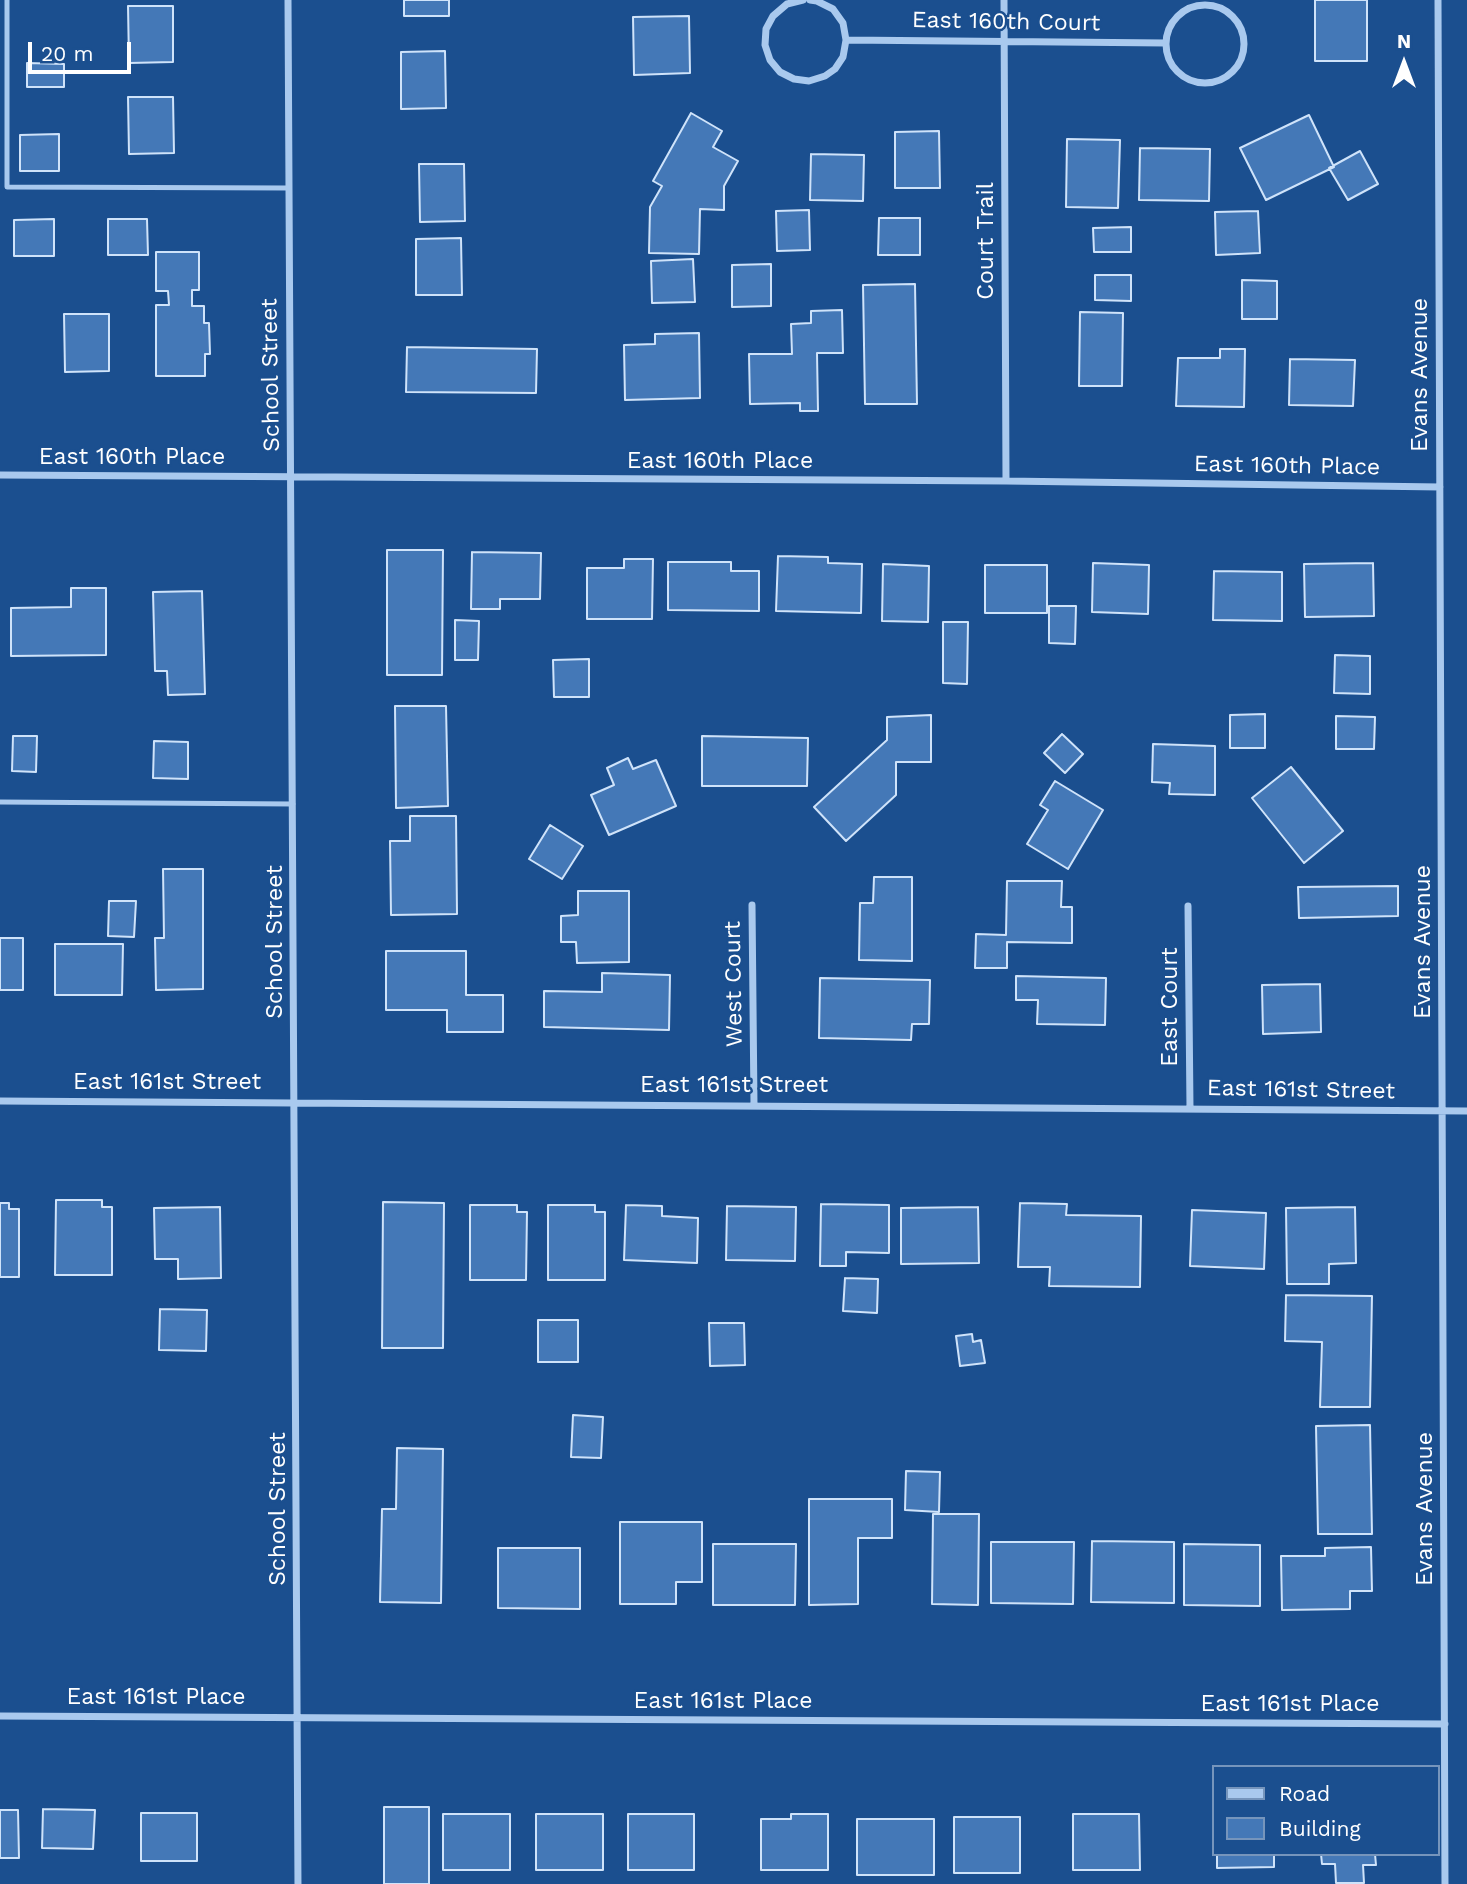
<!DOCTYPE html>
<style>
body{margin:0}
#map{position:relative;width:1467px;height:1884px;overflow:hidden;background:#1b4f8f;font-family:"Work Sans",sans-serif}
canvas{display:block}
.legend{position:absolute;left:1212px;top:1765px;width:228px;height:91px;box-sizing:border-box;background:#1b4f8f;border:2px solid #7695bc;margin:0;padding:9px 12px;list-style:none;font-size:21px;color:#fff}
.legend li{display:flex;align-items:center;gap:14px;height:35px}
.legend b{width:35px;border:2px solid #7695bc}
.north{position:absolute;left:1369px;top:28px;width:70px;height:70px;-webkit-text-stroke:5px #1b4f8f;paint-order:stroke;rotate:0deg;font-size:19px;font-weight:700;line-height:28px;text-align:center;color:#fff}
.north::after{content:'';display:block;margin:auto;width:24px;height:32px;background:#fff;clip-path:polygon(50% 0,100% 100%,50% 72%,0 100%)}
.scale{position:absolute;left:28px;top:42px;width:103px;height:32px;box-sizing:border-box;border:4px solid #fff;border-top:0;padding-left:9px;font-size:21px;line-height:24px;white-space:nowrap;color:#fff;-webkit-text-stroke:5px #1b4f8f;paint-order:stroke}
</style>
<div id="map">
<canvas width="1467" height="1884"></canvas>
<ul class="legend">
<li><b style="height:9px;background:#a9c9ee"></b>Road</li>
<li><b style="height:19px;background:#4478b7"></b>Building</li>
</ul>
<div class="north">N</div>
<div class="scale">20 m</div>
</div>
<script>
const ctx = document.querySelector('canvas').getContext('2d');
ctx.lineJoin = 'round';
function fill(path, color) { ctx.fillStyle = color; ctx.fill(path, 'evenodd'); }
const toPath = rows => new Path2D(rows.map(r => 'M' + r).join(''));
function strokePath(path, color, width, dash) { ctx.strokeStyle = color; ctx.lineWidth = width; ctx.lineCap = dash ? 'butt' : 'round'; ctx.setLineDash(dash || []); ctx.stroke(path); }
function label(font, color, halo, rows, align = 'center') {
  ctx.font = font + ' "Work Sans",sans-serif'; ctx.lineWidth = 5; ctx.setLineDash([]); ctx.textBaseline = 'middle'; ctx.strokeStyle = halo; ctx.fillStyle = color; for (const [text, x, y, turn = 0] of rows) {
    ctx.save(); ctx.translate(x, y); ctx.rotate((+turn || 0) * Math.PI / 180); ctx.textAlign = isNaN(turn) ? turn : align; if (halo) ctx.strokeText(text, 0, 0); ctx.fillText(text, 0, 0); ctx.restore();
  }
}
const building = toPath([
 [404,0,449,0,449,16,404,16,404,0],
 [1315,0,1367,0,1367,61,1315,61,1315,0],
 [128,6,173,6,173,62,129,63,128,6],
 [689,16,690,73,634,75,633,17,689,16],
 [445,51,446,108,401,109,401,52,445,51],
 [27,63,64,64,64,87,27,87,27,63],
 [128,97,173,97,174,153,129,154,128,97],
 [691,113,722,131,713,147,738,161,724,186,724,210,700,209,699,254,649,253,650,207,662,186,653,181,691,113],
 [1309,115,1334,167,1266,200,1240,148,1309,115],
 [939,131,940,188,895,188,895,132,939,131],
 [59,134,59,171,20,171,20,135,59,134],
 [1067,139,1120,140,1118,208,1066,207,1067,139],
 [1140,148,1210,149,1209,201,1139,200,1140,148],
 [1360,151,1378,184,1348,200,1329,168,1360,151],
 [811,154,864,155,863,201,810,200,811,154],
 [419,164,464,164,465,221,420,222,419,164],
 [809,210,810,250,777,251,776,211,809,210],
 [1258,211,1260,253,1216,255,1215,212,1258,211],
 [879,218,920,218,920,255,878,255,879,218],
 [54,219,54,256,14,256,14,220,54,219],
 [108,219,147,219,148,255,108,255,108,219],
 [1131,227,1131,252,1094,252,1093,228,1131,227],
 [461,238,462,295,416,295,416,239,461,238],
 [156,252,199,252,199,290,192,290,192,306,204,306,204,323,209,323,210,354,205,354,205,376,156,376,156,305,169,305,168,291,156,291,156,252],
 [693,259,695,302,652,303,651,261,693,259],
 [771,264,771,306,732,307,732,265,771,264],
 [1095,275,1131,275,1131,301,1095,300,1095,275],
 [1242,280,1277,281,1277,319,1242,319,1242,280],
 [915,284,917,404,865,404,863,285,915,284],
 [842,310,843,353,817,353,818,411,800,411,800,403,750,404,749,354,792,354,791,324,811,323,811,311,842,310],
 [1080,312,1123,313,1122,386,1079,386,1080,312],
 [64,314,109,314,109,371,65,372,64,314],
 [699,333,700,398,625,400,624,345,655,344,655,334,699,333],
 [407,347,537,349,536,393,406,392,407,347],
 [1220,349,1245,349,1244,407,1176,406,1178,358,1220,358,1220,349],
 [1290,359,1355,360,1353,406,1289,405,1290,359],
 [387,550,443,550,442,675,387,675,387,550],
 [472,552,541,553,540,599,500,599,500,609,471,609,472,552],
 [778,556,828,557,828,563,862,564,861,613,776,611,778,556],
 [624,559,653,559,652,619,587,619,587,568,624,568,624,559],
 [668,562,731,562,731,571,759,571,759,611,668,610,668,562],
 [1093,563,1149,565,1148,614,1092,612,1093,563],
 [1373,563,1374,616,1305,617,1304,564,1373,563],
 [883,564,929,566,928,622,882,621,883,564],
 [985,565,1047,565,1047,613,985,613,985,565],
 [1214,571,1282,572,1282,621,1213,620,1214,571],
 [71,588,106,588,106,655,11,656,11,608,71,607,71,588],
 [202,591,205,694,168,695,167,671,155,671,153,592,202,591],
 [1049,606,1076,606,1075,644,1049,643,1049,606],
 [455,620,479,621,478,660,455,660,455,620],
 [943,622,968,622,967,684,943,683,943,622],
 [1335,655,1370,656,1370,694,1334,693,1335,655],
 [589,659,589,697,554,697,553,660,589,659],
 [395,706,446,706,448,806,396,808,395,706],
 [1265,714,1265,748,1230,748,1230,715,1265,714],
 [931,715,931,762,896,762,896,795,846,841,814,807,887,740,887,717,931,715],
 [1336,716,1375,717,1374,749,1336,749,1336,716],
 [1062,734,1083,754,1065,773,1044,753,1062,734],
 [13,736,37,736,36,772,12,771,13,736],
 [702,736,808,738,807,786,702,786,702,736],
 [154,741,188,742,188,779,153,778,154,741],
 [1153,744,1215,746,1215,795,1169,794,1170,783,1152,782,1153,744],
 [628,758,633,769,656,760,676,806,609,835,591,795,614,785,607,768,628,758],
 [1291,767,1343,831,1304,863,1252,798,1291,767],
 [1055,781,1103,810,1068,869,1027,844,1048,810,1040,805,1055,781],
 [410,816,456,816,457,914,391,915,390,841,410,841,410,816],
 [550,825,583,846,562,879,529,859,550,825],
 [163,869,203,869,203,989,156,990,155,938,164,938,163,869],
 [874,877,912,877,912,961,859,960,860,903,873,903,874,877],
 [1007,881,1062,881,1061,907,1072,907,1072,943,1007,942,1007,968,975,968,976,934,1006,935,1007,881],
 [1398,886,1398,916,1299,918,1298,887,1398,886],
 [578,891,629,891,629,962,577,963,576,942,561,942,561,916,578,915,578,891],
 [109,901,136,901,134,937,108,936,109,901],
 [0,938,23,938,23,990,0,990,0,938],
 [55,944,123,944,122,995,55,995,55,944],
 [386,951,466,951,466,995,503,995,503,1032,447,1032,447,1010,386,1010,386,951],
 [602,973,670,975,669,1030,544,1027,544,991,602,992,602,973],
 [1016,976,1106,978,1105,1025,1037,1024,1038,1000,1016,1000,1016,976],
 [820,978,930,980,929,1024,912,1024,911,1040,819,1038,820,978],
 [1320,984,1321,1032,1263,1034,1262,985,1320,984],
 [56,1200,102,1200,102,1207,112,1207,112,1275,55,1275,56,1200],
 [383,1202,444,1203,443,1348,382,1348,383,1202],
 [0,1203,9,1203,9,1209,19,1209,19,1277,0,1277,0,1203],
 [1020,1203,1067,1204,1066,1215,1141,1216,1140,1287,1049,1286,1050,1267,1018,1267,1020,1203],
 [821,1204,889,1205,889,1253,846,1252,846,1266,820,1266,821,1204],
 [470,1205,517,1205,517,1212,527,1212,526,1280,470,1280,470,1205],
 [548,1205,595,1205,595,1212,605,1212,605,1280,548,1280,548,1205],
 [626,1205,662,1206,662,1216,698,1218,697,1263,624,1260,626,1205],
 [727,1206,796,1207,795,1261,726,1260,727,1206],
 [220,1207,221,1278,178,1279,178,1259,155,1259,154,1208,220,1207],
 [978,1207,979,1263,901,1264,901,1208,978,1207],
 [1355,1207,1356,1263,1329,1264,1329,1284,1287,1284,1286,1208,1355,1207],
 [1192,1210,1266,1213,1264,1269,1190,1266,1192,1210],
 [845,1278,878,1279,877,1313,843,1311,845,1278],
 [1286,1295,1372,1296,1370,1407,1320,1407,1322,1342,1285,1341,1286,1295],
 [160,1309,207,1310,206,1351,159,1350,160,1309],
 [538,1320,578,1320,578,1362,538,1362,538,1320],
 [709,1323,744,1323,745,1365,710,1366,709,1323],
 [972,1334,973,1342,981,1340,985,1363,960,1366,956,1336,972,1334],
 [573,1415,603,1417,601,1458,571,1457,573,1415],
 [1370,1425,1372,1534,1318,1534,1316,1426,1370,1425],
 [397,1448,443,1449,441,1603,380,1602,382,1509,396,1509,397,1448],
 [906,1471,940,1472,939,1512,905,1510,906,1471],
 [809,1499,892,1499,892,1538,858,1538,858,1604,809,1605,809,1499],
 [933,1514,979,1514,978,1605,932,1604,933,1514],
 [620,1522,702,1522,702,1582,676,1582,676,1604,620,1604,620,1522],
 [1092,1541,1174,1542,1174,1603,1091,1602,1092,1541],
 [991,1542,1074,1542,1073,1604,991,1603,991,1542],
 [713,1544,796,1544,795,1605,713,1605,713,1544],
 [1184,1544,1260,1545,1260,1606,1184,1605,1184,1544],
 [1371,1547,1372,1591,1350,1591,1350,1609,1282,1610,1281,1556,1325,1556,1325,1548,1371,1547],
 [498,1548,580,1548,580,1609,498,1608,498,1548],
 [384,1807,429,1807,429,1884,384,1884,384,1807],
 [43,1809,95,1810,93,1849,42,1848,43,1809],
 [0,1810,18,1810,19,1858,0,1858,0,1810],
 [141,1813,197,1813,197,1861,141,1861,141,1813],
 [443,1814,510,1814,510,1870,443,1870,443,1814],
 [536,1814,603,1814,603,1870,536,1870,536,1814],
 [628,1814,694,1814,694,1870,628,1870,628,1814],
 [791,1814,828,1814,828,1870,761,1870,761,1819,791,1819,791,1814],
 [1073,1814,1139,1814,1140,1870,1073,1870,1073,1814],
 [954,1817,1020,1817,1020,1873,954,1873,954,1817],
 [857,1819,934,1819,934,1875,857,1875,857,1819],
 [1217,1854,1274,1854,1274,1867,1217,1868,1217,1854],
 [1321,1854,1375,1854,1376,1865,1363,1865,1364,1883,1336,1883,1335,1864,1322,1864,1321,1854]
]);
fill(building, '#4478b7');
strokePath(building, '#cfe3fa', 2);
strokePath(toPath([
 [7,0,7,187,288,188],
 [0,802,293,804]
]), '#a9c9ee', 5);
strokePath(toPath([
 [288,0,298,1884],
 [803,0,787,4,773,16,766,29,765,45,770,60,780,72,794,79,809,81,825,76,835,69,843,57,846,40,843,23,833,9,817,1,810,0],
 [1004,0,1006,481],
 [1438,0,1445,1884],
 '1166 44a39 39 0 1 1 78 0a39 39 0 1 1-78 0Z',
 [846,40,1166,43],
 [0,475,1006,481,1440,487],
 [752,905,754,1105],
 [1188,906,1190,1108],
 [0,1101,1467,1111],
 [0,1716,1445,1724]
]), '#a9c9ee', 7);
label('23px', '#fff', '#1b4f8f', [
 ["East 160th Court",1006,22,1],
 ["Court Trail",986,241,-90],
 ["School Street",271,375,-91],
 ["Evans Avenue",1420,375,-90],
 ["East 160th Place",132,457],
 ["East 160th Place",720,461],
 ["East 160th Place",1287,466,1],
 ["School Street",275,942,-90],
 ["Evans Avenue",1423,942,-90],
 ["West Court",734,984,-91],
 ["East Court",1170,1007,-90],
 ["East 161st Street",167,1082],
 ["East 161st Street",734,1085],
 ["East 161st Street",1301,1090,1],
 ["School Street",278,1509,-90],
 ["Evans Avenue",1425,1509,-90],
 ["East 161st Place",156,1697],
 ["East 161st Place",723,1701],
 ["East 161st Place",1290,1704]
]);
</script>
